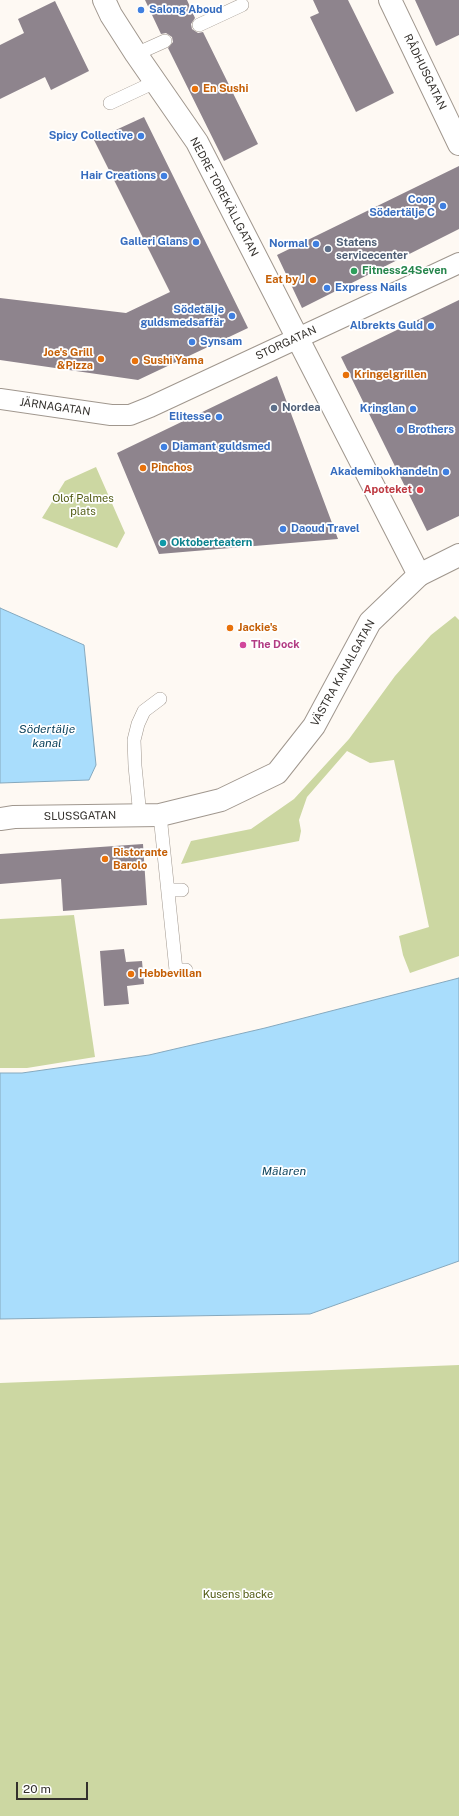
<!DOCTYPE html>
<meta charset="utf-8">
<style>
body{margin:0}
#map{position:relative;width:459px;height:1816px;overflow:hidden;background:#fef9f3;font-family:"Public Sans",sans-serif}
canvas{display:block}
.scale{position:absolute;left:16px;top:1782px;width:72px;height:18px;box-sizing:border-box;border:2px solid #34312d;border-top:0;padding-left:5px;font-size:12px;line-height:14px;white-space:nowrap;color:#34312d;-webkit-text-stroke:3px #fff;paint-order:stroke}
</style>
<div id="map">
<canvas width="459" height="1816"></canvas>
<div class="scale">20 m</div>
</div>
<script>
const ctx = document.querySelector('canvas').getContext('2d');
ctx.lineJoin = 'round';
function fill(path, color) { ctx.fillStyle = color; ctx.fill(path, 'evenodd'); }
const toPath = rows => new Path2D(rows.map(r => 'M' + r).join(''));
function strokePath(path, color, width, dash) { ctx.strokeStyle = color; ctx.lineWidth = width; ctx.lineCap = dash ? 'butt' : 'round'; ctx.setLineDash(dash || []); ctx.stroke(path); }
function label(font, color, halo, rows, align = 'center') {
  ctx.font = font + ' "Public Sans",sans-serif'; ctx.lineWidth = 3.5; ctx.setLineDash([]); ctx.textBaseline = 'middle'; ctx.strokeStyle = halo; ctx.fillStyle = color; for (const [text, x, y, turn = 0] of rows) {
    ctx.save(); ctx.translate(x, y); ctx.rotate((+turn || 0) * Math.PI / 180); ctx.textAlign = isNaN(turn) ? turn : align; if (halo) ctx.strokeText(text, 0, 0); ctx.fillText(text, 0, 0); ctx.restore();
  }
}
fill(toPath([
 [96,467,125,533,117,548,42,518,65,481],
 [455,616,459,620,459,956,410,973,403,955,399,936,429,927,394,760,370,763,347,751,307,797,299,820,301,831,299,841,181,864,191,841,251,829,294,799,349,739,395,676,431,635],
 [74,915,95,1057,27,1068,0,1068,0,919],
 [459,1365,459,1816,0,1816,0,1383]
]), '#ccd7a2');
const water = toPath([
 [0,608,84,645,96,765,89,780,0,783,0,608],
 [459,978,459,1261,310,1314,0,1319,0,1073,22,1073,149,1055,265,1028,459,978]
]);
fill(water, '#a9ddfc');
strokePath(water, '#86a9be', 1);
fill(toPath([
 [145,0,187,0,195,18,191,24,192,29,198,33,203,32,258,144,224,161,168,48,173,42,172,37,166,33,161,34],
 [313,0,348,0,394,93,356,112,310,17,319,13],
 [415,0,459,0,459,35,436,46],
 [55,1,89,71,51,90,45,77,0,99,0,45,24,33,18,19],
 [144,117,248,328,138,380,0,360,0,298,126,313,170,292,94,140],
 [459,166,459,229,302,308,277,255],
 [459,300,459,516,427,531,341,357],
 [277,376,338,539,159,554,117,453],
 [143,844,147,905,63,911,61,879,0,884,0,854],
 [124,949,126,962,142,961,144,984,127,986,129,1004,104,1006,100,951]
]), '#8e848d');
const service = toPath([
 [199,25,242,5],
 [136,54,165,41],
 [110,103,155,82],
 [160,815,176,970,186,970],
 [140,816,135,766,134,740,138,724,144,711,160,699],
 [168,890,182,890]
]);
const pedestrian = toPath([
 [0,399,111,415,130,415,150,407,459,263]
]);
const minor = toPath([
 [104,0,111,15,136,54,197,142,419,575,459,555],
 [390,0,459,144]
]);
const tertiary = toPath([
 [0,819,14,817,160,815,221,800,277,773,314,726,370,622,419,575]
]);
strokePath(service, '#a0978e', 14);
strokePath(pedestrian, '#a0978e', 22);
strokePath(minor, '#a0978e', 24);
strokePath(tertiary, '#a0978e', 24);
strokePath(service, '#fff', 13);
strokePath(pedestrian, '#fff', 20);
strokePath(minor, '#fff', 22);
strokePath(tertiary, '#fff', 22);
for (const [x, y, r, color] of [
 [141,10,4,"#3f7fe0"],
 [195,89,4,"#e8710a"],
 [141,136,4,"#3f7fe0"],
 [164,176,4,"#3f7fe0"],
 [443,206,4,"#3f7fe0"],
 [196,242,4,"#3f7fe0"],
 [316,244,4,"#3f7fe0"],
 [328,249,4,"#5c6f8a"],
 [354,271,4,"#2e9e5b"],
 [313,280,4,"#e8710a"],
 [327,288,4,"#3f7fe0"],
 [232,316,4,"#3f7fe0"],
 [431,326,4,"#3f7fe0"],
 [192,342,4,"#3f7fe0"],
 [101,359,4,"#e8710a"],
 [135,361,4,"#e8710a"],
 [346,375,4,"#e8710a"],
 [274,408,4,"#5c6f8a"],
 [413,409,4,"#3f7fe0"],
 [219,417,4,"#3f7fe0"],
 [400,430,4,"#3f7fe0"],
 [164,447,4,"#3f7fe0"],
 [143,468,4,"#e8710a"],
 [446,472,4,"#3f7fe0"],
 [420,490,4,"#e0444e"],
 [283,529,4,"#3f7fe0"],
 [163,543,4,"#0f9aa8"],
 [230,628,4,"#e8710a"],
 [243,645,4,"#d1479c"],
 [105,859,4,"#e8710a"],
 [131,974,4,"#e8710a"]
]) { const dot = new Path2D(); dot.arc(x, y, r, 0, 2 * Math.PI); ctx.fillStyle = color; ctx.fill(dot); strokePath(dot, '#fff', 1.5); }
label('bold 11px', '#366cbe', '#fff', [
 ["Salong Aboud",149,10,"left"],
 ["Spicy Collective",133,136],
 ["Hair Creations",156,176],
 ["Coop",435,200],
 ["Södertälje C",435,213],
 ["Galleri Glans",188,242],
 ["Normal",308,244],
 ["Express Nails",335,288,"left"],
 ["Södetälje",224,310],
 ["guldsmedsaffär",224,323],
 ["Albrekts Guld",423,326],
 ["Synsam",200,342,"left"],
 ["Kringlan",405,409],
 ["Elitesse",211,417],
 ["Brothers",408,430,"left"],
 ["Diamant guldsmed",172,447,"left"],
 ["Akademibokhandeln",438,472],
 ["Daoud Travel",291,529,"left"]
], 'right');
label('11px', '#34312d', '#fff', [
 ["RÅDHUSGATAN",425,72,64],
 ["NEDRE TOREKÄLLGATAN",224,197,62],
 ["STORGATAN",286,343,-25],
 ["JÄRNAGATAN",55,407,8],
 ["VÄSTRA KANALGATAN",343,673,-61],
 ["SLUSSGATAN",80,816,-1]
]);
label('bold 11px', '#c56008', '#fff', [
 ["En Sushi",203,89],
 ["Eat by J",305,280,"right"],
 ["Joe's Grill",93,353,"right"],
 ["&Pizza",93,366,"right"],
 ["Sushi Yama",143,361],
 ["Kringelgrillen",354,375],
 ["Pinchos",151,468],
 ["Jackie's",238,628],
 ["Ristorante",113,853],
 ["Barolo",113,866],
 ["Hebbevillan",139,974]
], 'left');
label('bold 11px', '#4e5e75', '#fff', [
 ["Statens",336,243],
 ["servicecenter",336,256],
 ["Nordea",282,408]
], 'left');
label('bold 11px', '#27864d', '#fff', [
 ["Fitness24Seven",362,271]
], 'left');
label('bold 11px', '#be3a42', '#fff', [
 ["Apoteket",412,490]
], 'right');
label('11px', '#515b13', '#fff', [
 ["Olof Palmes",83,499],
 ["plats",83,512],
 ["Kusens backe",238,1595]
]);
label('bold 11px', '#0d838f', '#fff', [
 ["Oktoberteatern",171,543]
], 'left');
label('bold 11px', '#b23c85', '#fff', [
 ["The Dock",251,645]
], 'left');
label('italic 12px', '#0f455f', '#fff', [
 ["Södertälje",47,729],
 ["kanal",47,743],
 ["Mälaren",284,1171]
]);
</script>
